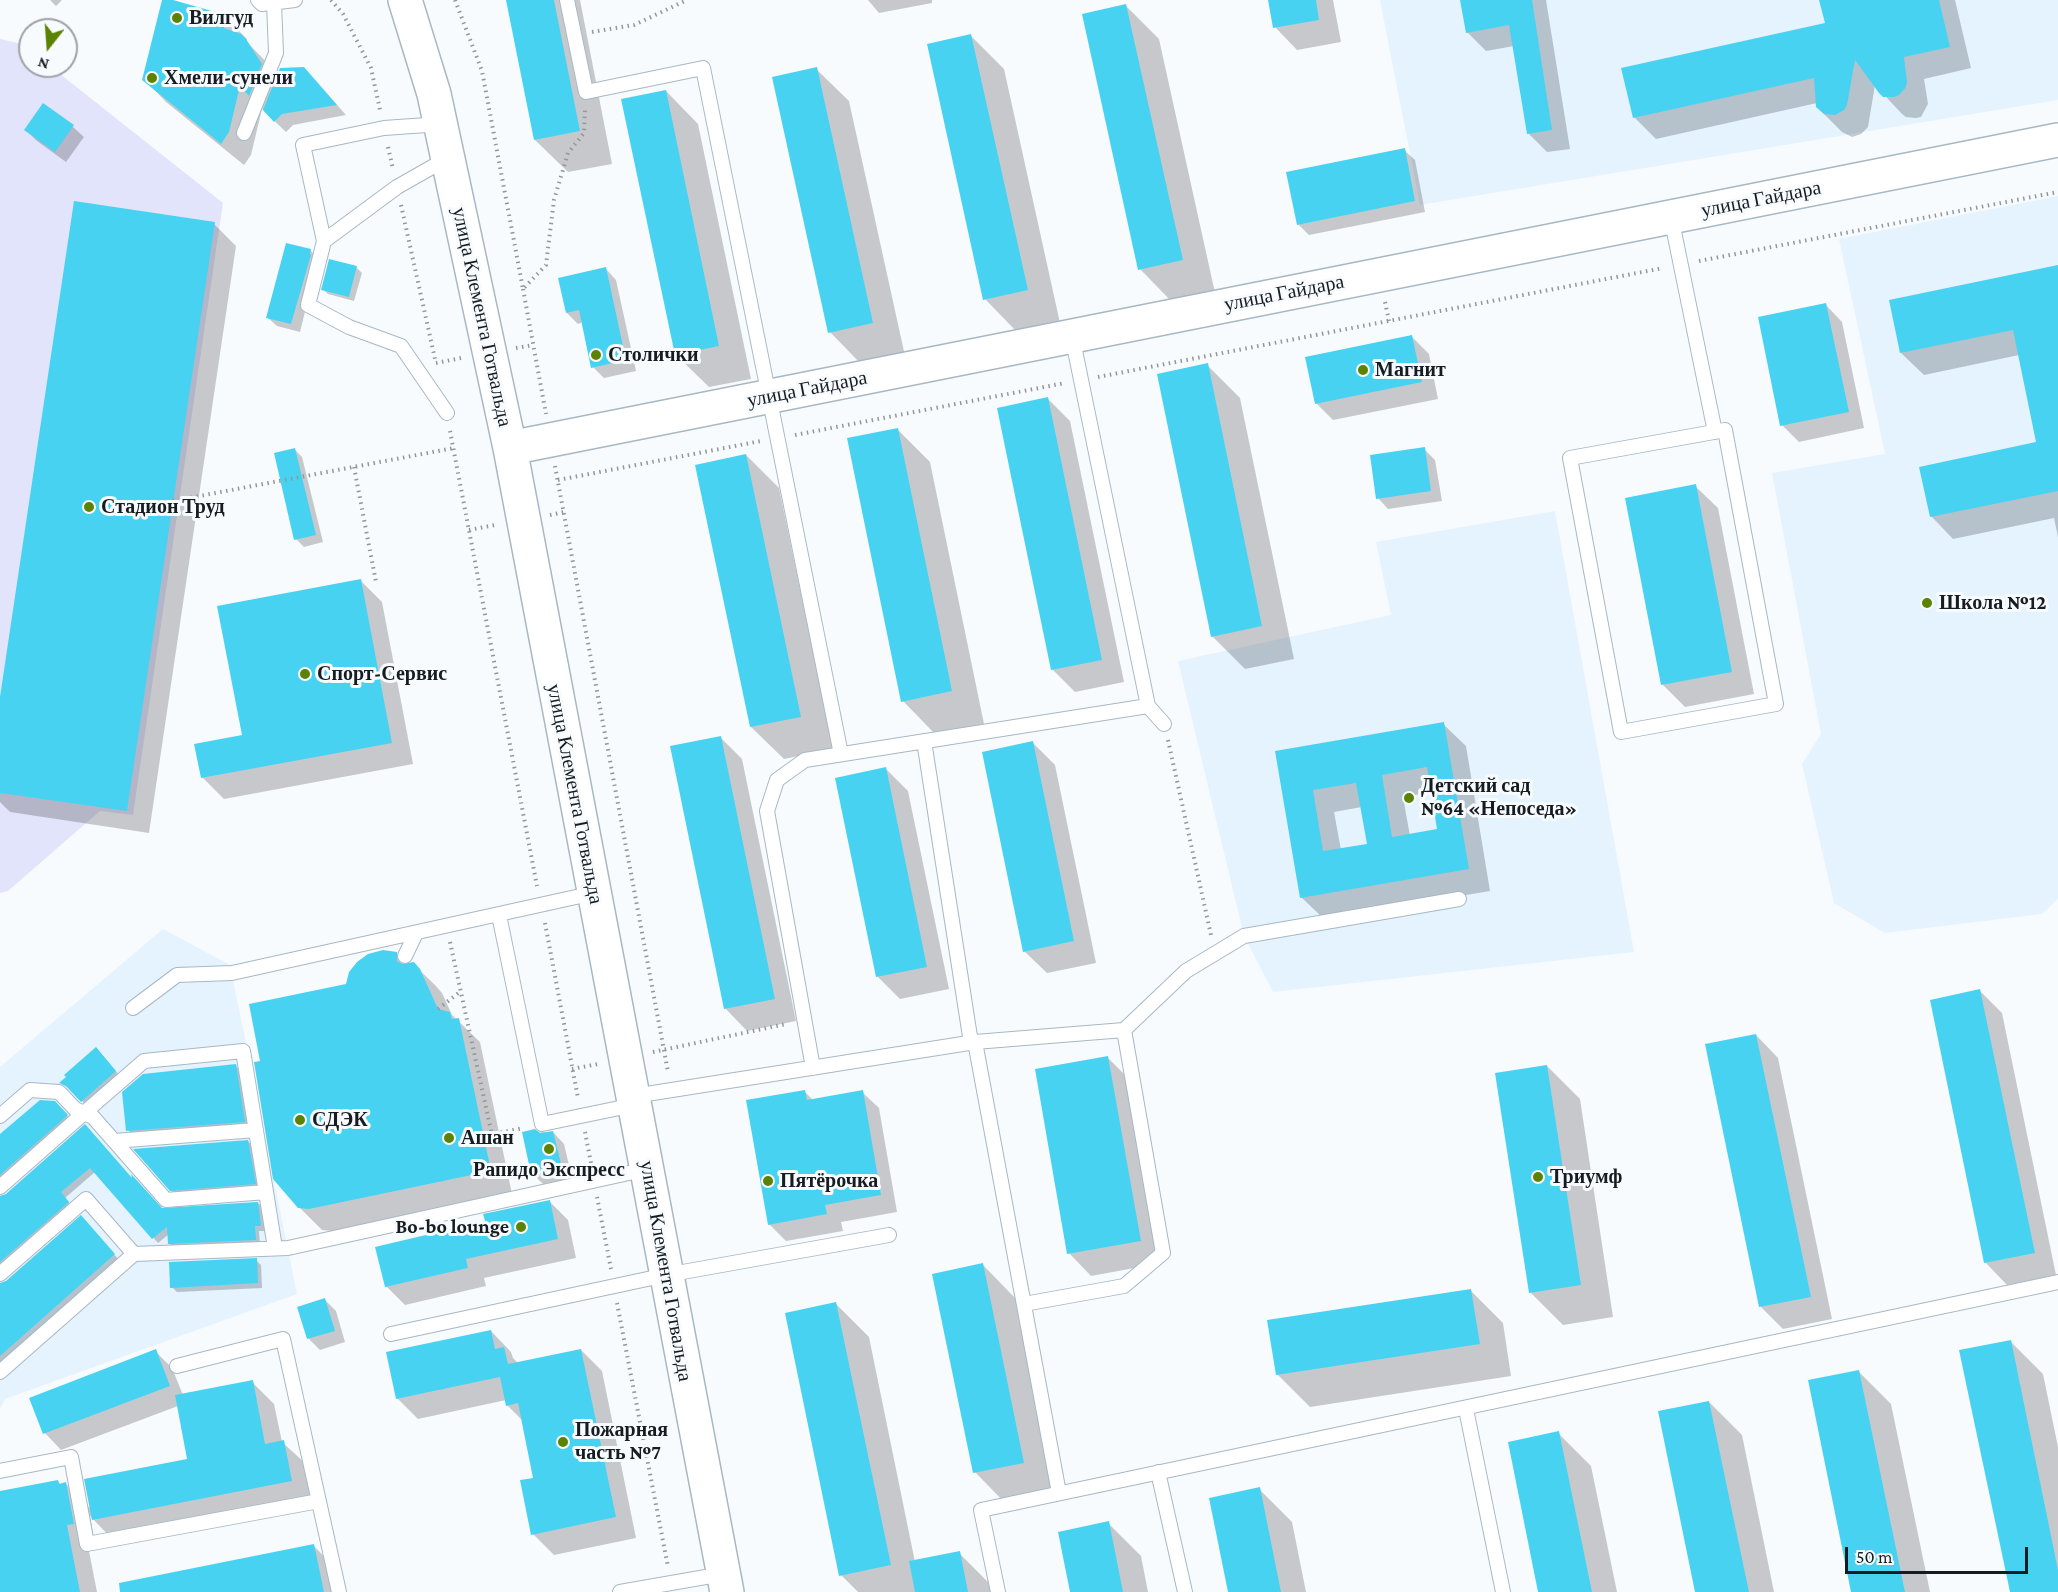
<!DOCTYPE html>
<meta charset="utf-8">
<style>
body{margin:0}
#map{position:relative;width:2058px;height:1592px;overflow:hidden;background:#f8fbfe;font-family:"Crimson Pro",serif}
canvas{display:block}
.north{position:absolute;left:18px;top:18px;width:60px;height:60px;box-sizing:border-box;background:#f8fbfe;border:2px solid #9ea2a6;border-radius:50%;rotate:197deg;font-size:16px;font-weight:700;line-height:24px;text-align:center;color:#161d21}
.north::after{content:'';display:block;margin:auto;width:21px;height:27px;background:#5b8200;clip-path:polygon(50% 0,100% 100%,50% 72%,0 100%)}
.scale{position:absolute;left:1845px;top:1547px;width:183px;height:27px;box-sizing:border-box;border:3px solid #161d21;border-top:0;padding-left:8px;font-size:18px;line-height:21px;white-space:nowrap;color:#161d21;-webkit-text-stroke:4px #f8fbfe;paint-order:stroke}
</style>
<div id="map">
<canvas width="2058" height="1592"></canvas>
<div class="north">N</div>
<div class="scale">50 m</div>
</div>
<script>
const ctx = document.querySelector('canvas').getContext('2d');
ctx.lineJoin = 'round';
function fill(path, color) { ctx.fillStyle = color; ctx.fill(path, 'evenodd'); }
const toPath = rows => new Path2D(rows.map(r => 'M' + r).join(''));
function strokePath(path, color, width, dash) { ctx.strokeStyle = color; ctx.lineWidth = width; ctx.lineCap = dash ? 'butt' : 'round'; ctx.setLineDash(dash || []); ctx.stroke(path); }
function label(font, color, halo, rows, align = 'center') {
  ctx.font = font + ' "Crimson Pro",serif'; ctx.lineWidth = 6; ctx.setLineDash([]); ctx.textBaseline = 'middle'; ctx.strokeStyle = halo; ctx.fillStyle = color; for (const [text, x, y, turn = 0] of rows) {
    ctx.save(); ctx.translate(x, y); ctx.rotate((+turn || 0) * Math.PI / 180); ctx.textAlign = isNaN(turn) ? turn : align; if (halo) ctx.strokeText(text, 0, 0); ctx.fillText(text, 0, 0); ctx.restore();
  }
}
fill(toPath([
 [1380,0,2058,0,2058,100,1420,205],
 [2058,196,2058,899,2042,914,1885,933,1834,903,1802,764,1821,734,1772,473,1885,454,1839,239],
 [1555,511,1634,952,1273,992,1244,936,1178,661,1391,615,1376,542],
 [163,929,230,965,297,1294,5,1399,0,1409,0,1067]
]), '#e4f3fe');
fill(toPath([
 [0,39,22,44,30,50,30,66,50,66,223,203,133,815,100,811,8,891,0,893]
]), '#e2e4fb');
fill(toPath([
 [50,0,62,0,56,6],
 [163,0,225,17,247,39,247,42,272,68,278,77,315,80,346,115,293,125,286,132,262,109,251,155,244,165,166,102,144,79],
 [508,0,580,0,612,164,568,172,535,140],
 [868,0,932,0,932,3,879,13],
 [1270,0,1333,0,1341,42,1297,50,1275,27],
 [1462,0,1546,0,1570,149,1547,152,1528,133,1514,46,1486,51,1467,32],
 [1820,0,1955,0,1971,68,1924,79,1928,104,1921,117,1916,118,1906,117,1902,114,1875,85,1868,127,1861,134,1852,137,1842,132,1820,110,1817,103,1656,139,1635,118,1623,69,1827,24],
 [1126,6,1159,39,1215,293,1172,302,1140,269],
 [971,36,1004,69,1060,323,1017,332,985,299],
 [816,69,849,101,905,356,862,365,830,332],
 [666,91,698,124,751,379,709,387,676,355],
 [73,127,84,137,66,162,37,141,26,130],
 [1404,150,1415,160,1425,212,1309,235,1298,224],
 [214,224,236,246,149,833,10,812,0,802,0,707],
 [310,250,318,259,300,332,277,326,268,318],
 [356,267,362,273,354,301,328,294,323,289],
 [2058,267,2058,537,2054,518,1953,539,1931,516,2038,444,2019,355,1924,375,1901,353],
 [606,269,616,280,636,371,604,378,593,367,583,322,578,324,567,313],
 [1826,305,1842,322,1864,428,1799,442,1782,425],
 [1412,337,1429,354,1438,399,1333,420,1316,403],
 [1207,365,1240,398,1294,659,1245,669,1212,636],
 [1048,399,1070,421,1124,682,1075,692,1053,670,999,409],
 [898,430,930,462,984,724,935,734,903,701],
 [294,449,302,457,323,542,304,547,296,539],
 [1424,449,1435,460,1442,501,1388,509,1378,498],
 [746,455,779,488,833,749,784,759,751,727],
 [1695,486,1718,508,1754,694,1685,707,1663,685],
 [360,580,382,602,413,764,224,799,202,777,244,736],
 [1443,724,1466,746,1490,891,1324,919,1301,897,1277,752],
 [1433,792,1439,831,1410,836,1403,797],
 [1362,807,1368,845,1341,850,1334,812],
 [720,737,742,759,796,1021,747,1031,725,1008],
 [1033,743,1055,765,1096,963,1047,973,1024,951],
 [886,769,908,791,949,989,900,999,878,977],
 [396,954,408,966,412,963,435,985,442,993,452,1015,480,1042,512,1194,332,1231,322,1230,299,1207,262,1062,347,985],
 [1980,991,2002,1013,2056,1275,2007,1285,1985,1262],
 [1756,1035,1778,1058,1832,1319,1783,1329,1761,1307,1707,1045],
 [101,1054,120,1076,87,1106,72,1090,61,1083],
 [1108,1058,1130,1080,1162,1263,1091,1276,1069,1253],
 [235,1065,240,1070,250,1126,133,1135,128,1130],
 [1547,1066,1580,1099,1613,1317,1563,1325,1530,1292],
 [804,1091,813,1100,862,1092,879,1108,897,1212,841,1222,843,1231,786,1241,769,1224],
 [54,1102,72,1121,0,1184,0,1136],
 [85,1126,134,1182,162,1210,258,1203,263,1208,265,1231,259,1231,260,1245,174,1248,169,1243,169,1234,158,1243,95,1172,65,1198,73,1207,0,1271,0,1196,7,1195],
 [553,1132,564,1144,572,1178,544,1185,533,1174,524,1133],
 [248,1141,253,1146,260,1188,176,1195,171,1190],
 [549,1201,568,1220,576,1258,484,1278,486,1286,405,1305,386,1286,486,1222],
 [86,1222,119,1260,0,1365,0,1284,7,1282],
 [256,1260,261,1265,262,1288,177,1292,172,1287],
 [983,1265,1015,1298,1056,1495,1007,1505,975,1472],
 [1471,1291,1503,1323,1511,1376,1310,1407,1277,1374],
 [325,1300,336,1311,345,1342,320,1350,309,1339,299,1308],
 [836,1304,869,1337,915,1562,959,1553,992,1586,993,1592,858,1592,841,1575],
 [491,1331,511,1352,513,1358,518,1363,581,1350,602,1371,636,1538,554,1555,533,1534,535,1479,523,1421,507,1405,506,1400,418,1419,397,1398],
 [2010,1341,2043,1374,2058,1447,2058,1592,2011,1592],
 [155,1351,172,1368,183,1395,252,1382,274,1404,282,1442,306,1464,314,1503,115,1542,90,1516,95,1545,88,1546,97,1592,0,1592,0,1493,58,1481,61,1485,66,1484,91,1509,189,1460,178,1406,61,1450,45,1433,31,1398],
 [1858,1371,1891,1404,1930,1592,1853,1592],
 [1709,1402,1742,1435,1774,1592,1697,1592],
 [1558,1433,1591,1466,1617,1592,1540,1592],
 [1259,1489,1292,1522,1306,1592,1229,1592],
 [1108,1523,1141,1556,1148,1592,1072,1592],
 [314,1546,335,1568,340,1592,131,1592]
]), '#0003');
fill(toPath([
 [162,0,173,0,226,15,224,28,241,34,246,39,262,64,249,96,240,86,229,132,221,144,142,80],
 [506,0,554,0,580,131,534,140],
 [1268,0,1316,0,1319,20,1273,28],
 [1460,0,1532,0,1552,130,1527,134,1509,25,1466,33],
 [1819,0,1939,0,1950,47,1904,57,1907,82,1906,87,1899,95,1894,97,1883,97,1879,93,1855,60,1847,105,1844,110,1835,115,1824,114,1816,107,1814,78,1633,118,1621,68,1825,23],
 [1126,4,1183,260,1138,270,1082,14],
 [971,34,1028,290,983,300,927,44],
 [304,67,337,105,282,114,274,122,263,110,280,68],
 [817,67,873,323,828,333,772,77],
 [666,90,719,346,675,355,621,99],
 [43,103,74,125,55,152,24,130],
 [1405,148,1415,201,1297,225,1286,172],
 [74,201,215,222,127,811,0,793,0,697],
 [286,243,311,249,310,254,311,255,291,324,266,318],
 [329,259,357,266,349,297,321,290],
 [2058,265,2058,491,1930,517,1919,467,2036,442,2013,330,1900,353,1889,300],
 [606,267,626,360,591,368,579,310,566,313,558,278],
 [1826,303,1849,412,1780,426,1758,317],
 [1412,335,1422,382,1315,404,1305,357],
 [1208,363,1262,626,1211,637,1157,374],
 [1048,397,1102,660,1051,670,997,408],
 [898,428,952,691,901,702,847,438],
 [1425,447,1431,491,1376,499,1370,455],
 [295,448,316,535,294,540,274,453],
 [746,454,801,717,750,727,695,465],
 [1696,484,1732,672,1661,685,1625,498],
 [361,579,392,743,201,778,194,744,242,735,217,606],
 [1444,722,1469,869,1300,898,1275,751],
 [1427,767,1437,829,1392,837,1382,775],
 [1356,783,1367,844,1323,851,1313,790],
 [721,736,775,999,724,1009,670,746],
 [1033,741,1074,941,1023,952,982,752],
 [886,767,927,967,876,977,835,778],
 [383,950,397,952,397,961,402,964,414,962,420,969,438,1009,450,1012,452,1019,459,1018,491,1171,309,1209,298,1208,273,1179,254,1062,260,1061,249,1004,346,984,349,972,357,962,368,954],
 [1980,989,2035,1253,1984,1263,1930,1000],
 [1756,1034,1811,1297,1759,1307,1705,1044],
 [96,1047,116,1071,81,1102,66,1086,59,1083,66,1077,64,1075],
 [1108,1056,1141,1241,1067,1254,1035,1069],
 [236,1064,245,1122,126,1131,122,1092,143,1074],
 [1547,1065,1581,1285,1529,1293,1495,1073],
 [805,1090,807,1100,863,1090,881,1195,825,1205,827,1214,768,1225,746,1100],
 [40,1100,55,1101,68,1115,0,1175,0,1134],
 [85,1124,132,1178,131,1174,162,1208,258,1202,261,1226,255,1226,256,1240,168,1244,167,1227,152,1239,90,1168,61,1192,69,1202,0,1262,0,1196,6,1194],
 [535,1129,540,1133,553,1131,562,1168,531,1174,522,1132],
 [248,1140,256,1184,170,1191,133,1149],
 [550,1200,558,1239,466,1259,468,1268,385,1287,375,1247,485,1221,483,1214],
 [81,1215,115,1254,0,1356,0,1283,6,1281],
 [257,1258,258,1283,170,1288,169,1262],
 [983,1263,1024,1463,973,1473,932,1274],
 [1471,1289,1480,1344,1276,1375,1267,1320],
 [325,1298,335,1331,307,1339,297,1307],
 [836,1302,891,1565,839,1576,785,1313],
 [491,1330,495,1349,504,1347,508,1364,581,1349,616,1517,531,1535,520,1480,533,1478,518,1403,506,1406,500,1377,396,1399,386,1352],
 [2011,1340,2058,1570,2058,1592,2010,1592,1959,1350],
 [156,1349,170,1386,43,1434,29,1398],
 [1859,1370,1905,1592,1851,1592,1808,1380],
 [253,1380,265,1444,284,1440,292,1481,92,1520,84,1479,187,1459,175,1395],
 [1709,1401,1749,1592,1695,1592,1658,1411],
 [1559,1431,1592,1592,1538,1592,1508,1442],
 [58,1480,59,1484,66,1482,74,1524,67,1525,80,1592,0,1592,0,1491],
 [1260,1487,1281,1592,1228,1592,1209,1498],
 [1109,1521,1123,1592,1070,1592,1058,1532],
 [314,1544,324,1592,120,1592,119,1583],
 [960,1551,968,1592,915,1592,909,1561]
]), '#48d2f1');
const lane = toPath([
 [258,0,262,4,295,0],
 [567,0,586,92,703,68,841,754],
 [244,133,276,53,274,3],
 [1671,217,1715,432],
 [324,241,303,145,384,128,441,124],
 [1072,336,1148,706],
 [447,413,401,346,349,327,308,305,324,241,397,187,448,158],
 [1725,430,1776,704,1621,732,1570,458,1725,430],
 [924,741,971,1043],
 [499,915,542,1124,634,1105],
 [405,956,416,933],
 [133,1008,177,975,232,973,594,893],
 [1124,1030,1186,971,1244,936,1459,899],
 [975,1042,1124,1030,1163,1253,1124,1286,1024,1304],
 [813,1068,767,811,777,780,805,760,1148,706,1164,724],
 [634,1096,975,1042,1059,1493],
 [0,1116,30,1090,59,1092,75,1109,84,1113,0,1187],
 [114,1141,256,1130],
 [266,1192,166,1200,93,1117,84,1113,144,1061,243,1051,266,1192,275,1248],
 [0,1274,86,1199,134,1254],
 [391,1334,666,1275,889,1235],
 [177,1366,283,1339,339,1592],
 [0,1372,134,1254,288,1248,647,1169],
 [1466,1409,1503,1592],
 [0,1471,71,1457,87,1544,319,1501],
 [1158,1472,1185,1592],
 [620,1592,723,1574],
 [998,1592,981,1510,2058,1282]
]);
const secondary = toPath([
 [405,0,434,94,510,448,727,1592],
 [510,448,2058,140]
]);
strokePath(lane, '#a7b8c4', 16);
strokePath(secondary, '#a7b8c4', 36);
strokePath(toPath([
 [331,0,343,14,371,68,380,110],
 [455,0,482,71,523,289,546,265,554,200,568,153,584,133,585,110],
 [592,32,634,25,687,0],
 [388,147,393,169],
 [401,205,435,359],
 [1699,261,2058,192],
 [523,289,546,414],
 [1385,302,1389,321],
 [516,348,533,345],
 [436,363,461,358],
 [1098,377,1663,268],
 [450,431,537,886],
 [795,435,1065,383],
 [555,466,668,1072],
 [354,467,376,582],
 [558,480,761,441],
 [173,501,454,448],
 [550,515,564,512],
 [469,530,495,525],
 [1168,740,1211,935],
 [545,923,578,1098],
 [450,942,492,1135],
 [438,1009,461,991],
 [653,1052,786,1024],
 [572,1069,598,1064],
 [585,1132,591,1163],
 [483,1136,524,1128],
 [597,1197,611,1269],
 [617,1303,668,1567]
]), '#92979a', 4, [1.5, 4.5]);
strokePath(lane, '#fff', 14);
strokePath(secondary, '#fff', 33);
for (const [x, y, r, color] of [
 [177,18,6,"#5b8200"],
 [152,78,6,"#5b8200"],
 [596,355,6,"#5b8200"],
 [1363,370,6,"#5b8200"],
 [89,507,6,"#5b8200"],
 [1927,603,6,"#5b8200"],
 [305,674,6,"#5b8200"],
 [1409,798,6,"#5b8200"],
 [300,1120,6,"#5b8200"],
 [449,1138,6,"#5b8200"],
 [549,1149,6,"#5b8200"],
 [1538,1177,6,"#5b8200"],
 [768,1181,6,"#5b8200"],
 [521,1227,6,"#5b8200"],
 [563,1442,6,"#5b8200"]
]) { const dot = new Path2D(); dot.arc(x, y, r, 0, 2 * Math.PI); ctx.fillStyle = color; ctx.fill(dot); strokePath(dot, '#f8fbfe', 2); }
label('bold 20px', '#161d21', '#f8fbfe', [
 ["Вилгуд",189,18],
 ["Хмели-сунели",164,78],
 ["Столички",608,355],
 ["Магнит",1375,370],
 ["Стадион Труд",101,507],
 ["Школа №12",1939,603],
 ["Спорт-Сервис",317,674],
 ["Детский сад",1421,786],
 ["№64 «Непоседа»",1421,809],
 ["СДЭК",312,1120],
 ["Ашан",461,1138],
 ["Рапидо Экспресс",549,1170,"center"],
 ["Триумф",1550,1177],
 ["Пятёрочка",780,1181],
 ["Bo-bo lounge",509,1227,"right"],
 ["Пожарная",575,1430],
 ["часть №7",575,1453]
], 'left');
label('20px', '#161d21', '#f8fbfe', [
 ["улица Гайдара",1761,199,-11],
 ["улица Гайдара",1284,293,-11],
 ["улица Клемента Готвальда",482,317,78],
 ["улица Гайдара",807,389,-11],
 ["улица Клемента Готвальда",575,794,79],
 ["улица Клемента Готвальда",666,1271,80]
]);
</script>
